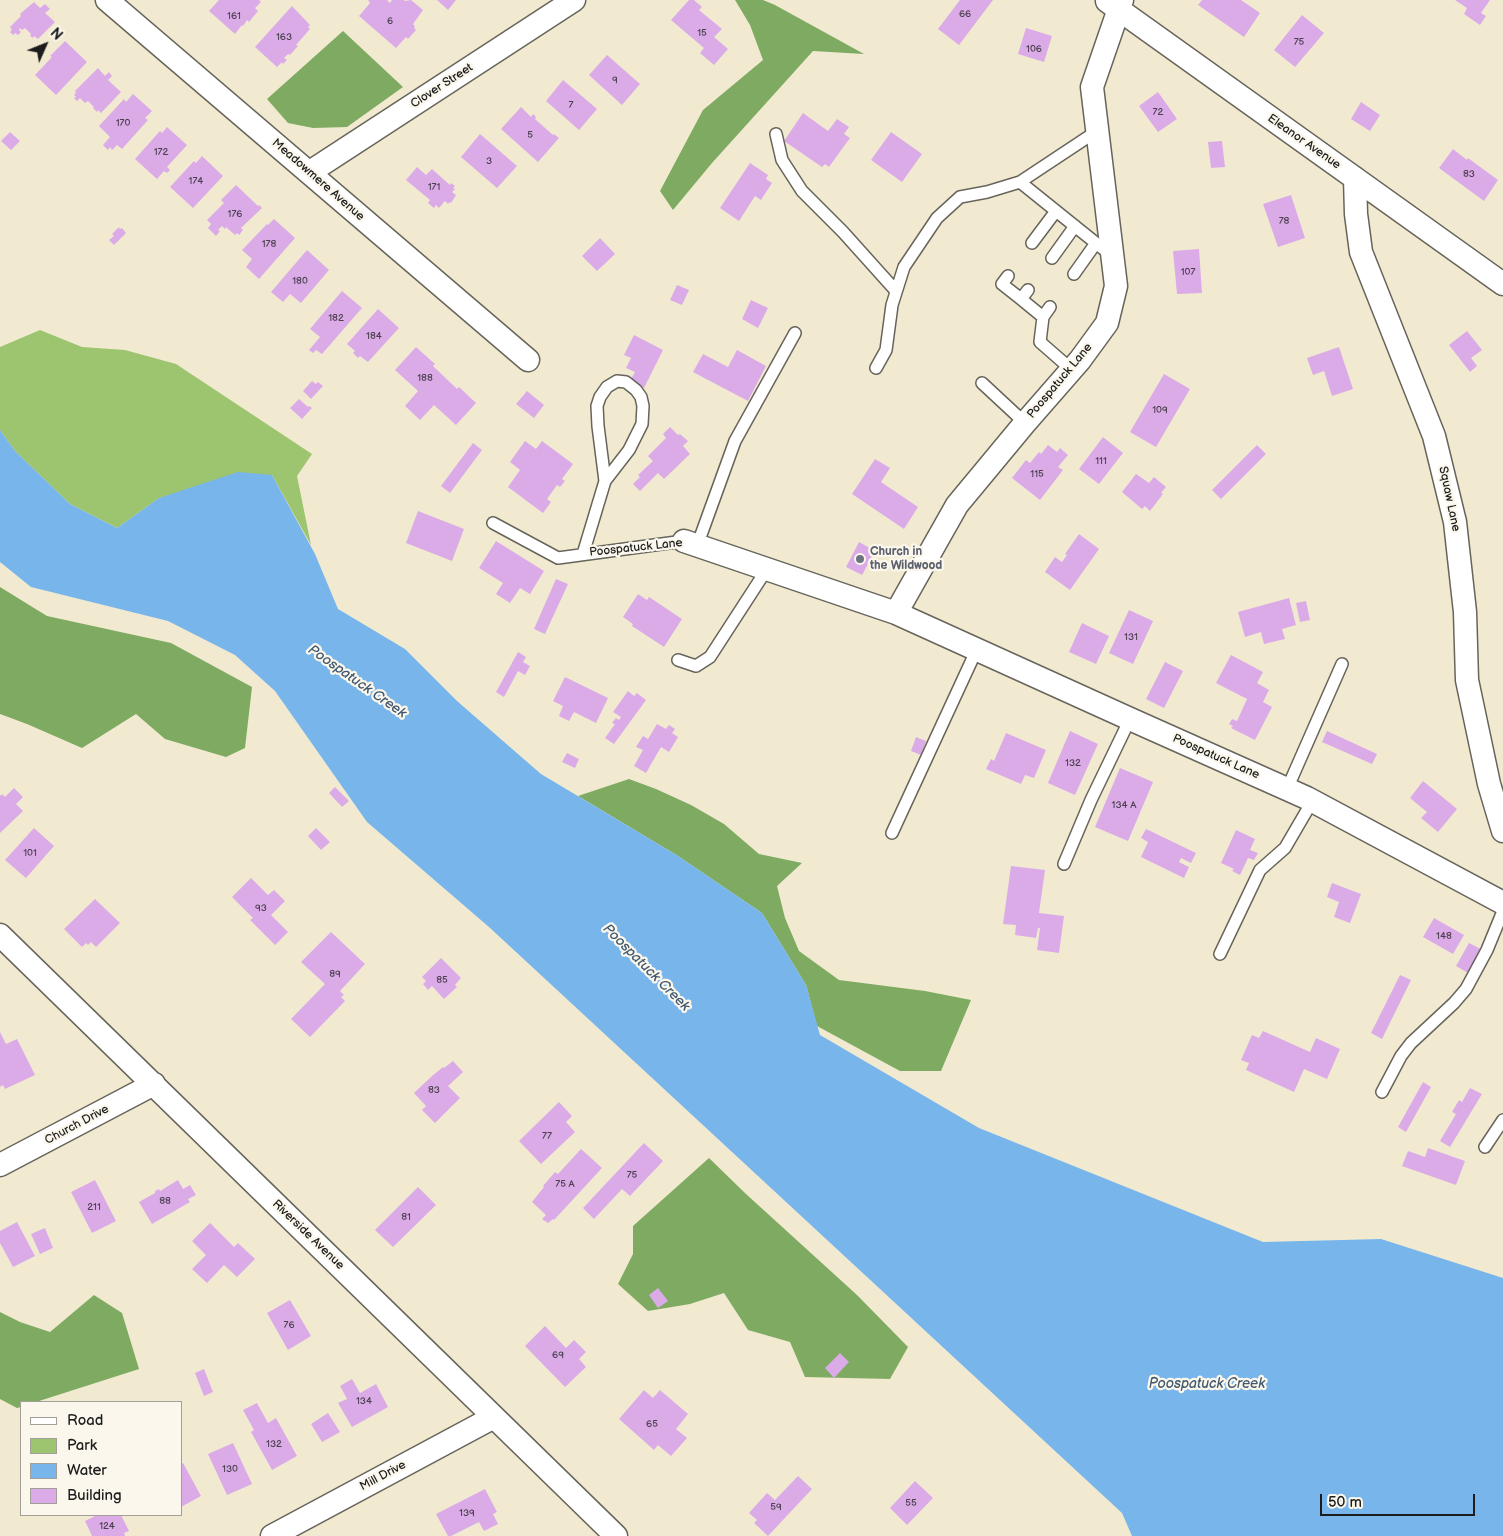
<!DOCTYPE html>
<style>
body{margin:0}
#map{position:relative;width:1503px;height:1536px;overflow:hidden;background:#f1ead1;font-family:"Balsamiq Sans",sans-serif}
canvas{display:block}
.legend{position:absolute;left:20px;top:1401px;width:162px;height:115px;box-sizing:border-box;background:#fbf7ec;border:1px solid #a29f99;margin:0;padding:6px 9px;list-style:none;font-size:15px;color:#1c1c1c}
.legend li{display:flex;align-items:center;gap:10px;height:25px}
.legend b{width:25px;border:1px solid #a29f99}
.north{position:absolute;left:20px;top:20px;width:50px;height:50px;-webkit-text-stroke:4px #fbf7ec;paint-order:stroke;rotate:46deg;font-size:14px;font-weight:700;line-height:20px;text-align:center;color:#1c1c1c}
.north::after{content:'';display:block;margin:auto;width:18px;height:22px;background:#1c1c1c;clip-path:polygon(50% 0,100% 100%,50% 72%,0 100%)}
.scale{position:absolute;left:1320px;top:1494px;width:155px;height:22px;box-sizing:border-box;border:2px solid #1c1c1c;border-top:0;padding-left:6px;font-size:15px;line-height:18px;white-space:nowrap;color:#1c1c1c;-webkit-text-stroke:4px #fbf7ec;paint-order:stroke}
</style>
<div id="map">
<canvas width="1503" height="1536"></canvas>
<ul class="legend">
<li><b style="height:6px;background:#fff"></b>Road</li>
<li><b style="height:14px;background:#9dc46f"></b>Park</li>
<li><b style="height:14px;background:#78b5eb"></b>Water</li>
<li><b style="height:14px;background:#dbabe8"></b>Building</li>
</ul>
<div class="north">N</div>
<div class="scale">50 m</div>
</div>
<script>
const ctx = document.querySelector('canvas').getContext('2d');
ctx.lineJoin = 'round';
function fill(path, color) { ctx.fillStyle = color; ctx.fill(path, 'evenodd'); }
const toPath = rows => new Path2D(rows.map(r => 'M' + r).join(''));
function strokePath(path, color, width, dash) { ctx.strokeStyle = color; ctx.lineWidth = width; ctx.lineCap = dash ? 'butt' : 'round'; ctx.setLineDash(dash || []); ctx.stroke(path); }
function label(font, color, halo, rows, align = 'center') {
  ctx.font = font + ' "Balsamiq Sans",sans-serif'; ctx.lineWidth = 4.5; ctx.setLineDash([]); ctx.textBaseline = 'middle'; ctx.strokeStyle = halo; ctx.fillStyle = color; for (const [text, x, y, turn = 0] of rows) {
    ctx.save(); ctx.translate(x, y); ctx.rotate((+turn || 0) * Math.PI / 180); ctx.textAlign = isNaN(turn) ? turn : align; if (halo) ctx.strokeText(text, 0, 0); ctx.fillText(text, 0, 0); ctx.restore();
  }
}
fill(toPath([
 [40,330,82,347,125,350,176,364,312,454,297,476,311,545,272,475,159,498,117,528,70,504,15,451,0,430,0,347]
]), '#9dc46f');
fill(toPath([
 [735,0,763,0,775,5,864,54,813,51,712,163,673,210,660,191,703,110,763,60,750,25],
 [343,31,403,87,347,127,313,128,288,123,267,99],
 [0,587,47,616,171,643,252,687,245,748,226,757,165,739,136,714,82,748,27,724,0,714],
 [629,779,656,789,691,805,724,824,759,854,802,863,777,886,785,918,799,951,839,980,925,991,971,1000,941,1071,900,1071,817,1026,806,985,762,913,678,856,578,796],
 [709,1158,746,1194,857,1295,908,1347,890,1379,805,1377,790,1342,748,1330,724,1293,690,1304,648,1311,618,1284,633,1254,633,1226],
 [94,1295,122,1313,139,1369,36,1402,21,1402,21,1407,17,1408,0,1399,0,1312,20,1322,50,1332]
]), '#7eaa62');
fill(toPath([
 [0,430,15,451,70,504,117,528,159,498,238,472,272,475,315,554,338,609,405,649,457,701,541,774,678,856,762,913,806,985,820,1035,979,1128,1263,1242,1381,1239,1503,1278,1503,1536,1132,1536,1122,1513,489,927,367,822,275,691,235,655,168,621,31,587,0,562]
]), '#78b5eb');
fill(toPath([
 [219,0,259,0,261,2,255,8,258,11,249,22,247,20,243,26,242,25,235,34,209,11],
 [368,0,387,0,390,3,392,0,404,0,405,1,411,0,423,10,413,24,415,27,414,28,416,30,408,39,406,37,396,48,359,16,370,3],
 [437,0,456,0,448,10],
 [689,0,694,0,702,7,699,10,722,29,714,37,728,49,714,65,700,53,704,48,671,20],
 [960,0,993,0,959,45,938,29],
 [1202,0,1241,0,1260,13,1244,37,1198,5],
 [1455,0,1490,0,1481,13,1486,16,1480,25,1464,14,1467,8],
 [34,2,40,8,45,4,50,9,45,13,55,22,38,39,34,36,33,38,30,36,31,34,25,28,22,30,20,28,19,30,21,32,18,35,15,33,13,35,10,32,12,30,10,27,21,16,20,14],
 [292,6,310,25,308,27,310,29,296,45,298,46,290,55,288,54,284,58,287,60,283,64,282,62,277,67,255,47],
 [1302,15,1324,33,1295,67,1274,50],
 [1026,28,1052,36,1044,62,1018,54],
 [65,41,87,62,56,95,35,75,52,57,50,56],
 [607,55,640,84,622,105,589,75],
 [98,68,105,76,109,72,112,76,108,80,121,92,101,113,98,110,97,112,93,108,94,107,88,101,85,103,80,98,77,101,74,98,76,97,74,95,76,93,75,91],
 [563,80,597,109,579,130,546,101],
 [1158,92,1177,119,1158,132,1139,106],
 [133,94,152,111,145,118,148,120,122,149,117,145,112,150,110,147,108,150,103,145,110,137,99,126,124,99,126,102],
 [1361,102,1380,115,1370,131,1351,119],
 [521,107,531,117,533,114,536,117,535,119,553,135,554,134,559,138,538,162,501,129],
 [803,113,828,131,837,119,849,127,844,134,850,138,829,167,825,164,822,167,784,141],
 [167,127,187,145,167,167,170,170,167,173,164,171,157,179,135,159,160,131,162,133],
 [10,132,20,141,11,150,1,141],
 [891,132,922,154,902,182,871,160],
 [480,134,517,166,497,188,461,157],
 [1222,141,1225,167,1211,168,1208,142],
 [1453,149,1467,160,1468,158,1498,180,1484,201,1439,168],
 [202,156,223,176,193,208,170,187,194,161,196,163],
 [750,163,768,175,766,179,772,183,761,200,755,196,739,221,720,208],
 [417,167,426,175,432,169,450,185,451,183,455,186,453,188,455,189,452,192,456,195,451,203,450,202,448,204,445,201,439,208,436,205,434,208,428,203,430,200,406,180],
 [236,185,258,206,259,205,262,208,241,228,243,230,239,235,237,233,235,235,226,227,225,229,222,226,218,230,220,231,216,236,208,228,211,224,207,220,224,203,221,200],
 [1291,195,1305,238,1278,247,1263,204],
 [274,219,295,238,259,279,246,267,252,259,242,250,267,224,268,225],
 [119,227,120,229,122,228,126,233,114,245,109,240,114,236,112,234],
 [600,238,615,254,597,271,582,256],
 [1199,249,1202,293,1177,294,1173,251],
 [307,250,329,270,301,303,290,294,283,302,271,292],
 [677,285,689,290,682,305,670,300],
 [342,291,362,308,322,354,316,350,313,353,309,350,320,337,310,329],
 [751,300,768,308,758,328,742,319],
 [378,309,399,328,368,362,360,356,358,358,353,353,355,351,347,344],
 [1467,331,1482,350,1471,358,1477,366,1470,372,1449,345],
 [634,335,663,350,644,388,630,381,635,372,626,368,631,358,624,355],
 [416,347,435,364,433,366,457,389,459,387,476,403,456,425,434,405,420,420,405,406,418,391,395,370],
 [1339,347,1353,389,1332,396,1324,371,1313,375,1307,358],
 [737,350,766,366,748,401,693,372,703,354,728,367],
 [1164,374,1190,389,1156,447,1130,432],
 [312,381,316,384,318,382,323,386,311,399,303,391],
 [527,391,544,405,534,418,516,404],
 [299,399,308,407,309,406,312,408,302,419,290,408],
 [670,427,678,435,680,434,688,441,683,446,690,454,664,479,658,473,640,491,633,484,640,477,638,475,653,461,648,456,666,438,663,434],
 [1103,437,1123,453,1099,484,1079,469],
 [525,441,536,449,542,441,573,464,562,479,565,481,560,487,557,485,547,499,551,502,543,513,508,487,520,470,510,462],
 [473,443,482,450,450,493,441,486],
 [1048,445,1057,452,1060,448,1068,455,1058,467,1063,470,1040,500,1012,478,1026,460,1030,463,1039,452,1041,454],
 [1257,445,1266,454,1221,499,1212,490],
 [875,459,890,468,881,482,918,507,904,529,852,494],
 [1136,474,1149,483,1154,477,1166,487,1161,493,1163,494,1150,511,1145,506,1142,509,1122,492],
 [418,511,464,529,452,561,406,543],
 [1079,534,1099,549,1070,590,1045,572,1055,557,1062,562,1067,555,1065,554],
 [496,541,544,571,530,594,520,588,510,603,496,594,503,583,479,568],
 [859,542,875,551,862,575,846,567],
 [556,579,568,584,545,634,534,629],
 [638,594,647,600,649,597,682,619,664,647,632,626,633,624,623,617],
 [1289,598,1296,625,1282,629,1285,639,1264,644,1261,632,1245,637,1238,612],
 [1306,601,1310,620,1300,622,1296,603],
 [1129,610,1153,621,1133,664,1109,653],
 [1082,623,1109,636,1096,664,1069,652],
 [518,652,526,657,523,662,530,666,525,675,518,671,504,697,496,692],
 [1231,655,1263,672,1257,683,1269,690,1263,702,1272,707,1255,740,1231,728,1233,726,1229,724,1232,719,1237,721,1247,699,1216,683],
 [1165,662,1183,671,1164,708,1146,699],
 [565,677,608,698,596,723,574,712,569,721,559,716,563,706,553,701],
 [628,691,634,696,637,693,646,700,614,744,605,738,615,724,612,723,616,718,619,720,621,717,613,712],
 [657,724,666,729,669,725,675,729,672,733,678,737,669,752,661,747,646,773,634,766,643,750,636,747,643,736,648,739],
 [1070,731,1098,744,1075,795,1048,783],
 [1327,731,1377,754,1372,764,1322,742],
 [1006,733,1046,750,1034,778,1025,775,1021,784,986,769,991,759,994,761],
 [916,737,926,741,921,755,911,751],
 [567,753,579,759,575,768,562,762],
 [1120,768,1153,782,1128,841,1095,827],
 [1423,781,1457,809,1438,832,1421,818,1427,812,1410,798],
 [335,787,349,801,342,807,329,793],
 [14,788,23,797,16,804,23,811,0,833,0,796,2,794,5,797],
 [34,828,54,846,26,878,5,860],
 [316,828,330,842,321,850,308,836],
 [1146,829,1196,853,1191,863,1181,858,1179,862,1189,867,1184,878,1141,857,1148,842,1141,838],
 [1236,830,1255,839,1250,850,1258,853,1254,860,1248,858,1240,875,1232,871,1234,869,1221,863],
 [1011,866,1045,870,1039,913,1064,916,1059,953,1037,950,1040,928,1038,928,1036,938,1015,935,1016,925,1003,924],
 [251,878,268,895,274,890,285,901,271,915,288,932,275,945,250,920,253,918,232,897],
 [1332,883,1361,894,1350,923,1334,917,1339,902,1327,897],
 [95,899,120,923,96,947,91,942,88,945,86,943,82,947,64,929],
 [1434,918,1464,935,1453,954,1423,937],
 [331,932,365,964,340,991,344,995,341,997,345,1001,310,1037,291,1019,325,984,301,962],
 [1469,943,1481,949,1468,973,1456,966],
 [441,958,461,978,455,985,457,987,444,999,432,986,428,990,423,984,426,981,422,977],
 [1400,975,1411,980,1382,1039,1371,1033],
 [1263,1031,1310,1052,1316,1038,1340,1049,1327,1079,1304,1069,1294,1092,1246,1070,1249,1063,1241,1060,1252,1035,1259,1038],
 [0,1032,6,1044,17,1039,35,1075,5,1089,3,1085,0,1087],
 [453,1061,463,1072,448,1086,460,1098,435,1123,422,1110,426,1106,414,1093,432,1076,443,1067,444,1068],
 [1423,1082,1431,1087,1406,1132,1398,1127],
 [1470,1088,1482,1094,1450,1147,1440,1141,1456,1114,1452,1112,1459,1100,1462,1102],
 [559,1102,572,1116,566,1122,575,1132,541,1164,519,1141],
 [644,1143,663,1161,630,1196,622,1189,594,1219,583,1208],
 [1428,1148,1465,1161,1456,1185,1402,1166,1408,1151,1425,1157],
 [581,1149,602,1168,554,1220,553,1219,548,1223,542,1219,546,1215,532,1202,544,1187,543,1186,555,1172,558,1174],
 [95,1180,116,1221,92,1233,71,1192],
 [178,1180,183,1189,190,1185,196,1195,188,1199,190,1202,152,1224,139,1202,155,1193,155,1191,159,1189,160,1191],
 [418,1187,436,1205,393,1247,375,1230],
 [17,1222,35,1256,13,1267,0,1243,0,1231],
 [210,1223,234,1247,238,1243,255,1259,237,1277,224,1265,207,1283,192,1269,206,1255,192,1241],
 [45,1228,53,1248,40,1254,31,1234],
 [658,1288,668,1301,658,1308,649,1295],
 [290,1300,311,1336,288,1350,267,1313],
 [545,1326,566,1348,574,1340,586,1352,579,1359,586,1367,565,1387,525,1346],
 [840,1353,849,1362,834,1378,825,1368],
 [204,1369,213,1392,204,1396,195,1373],
 [352,1379,360,1393,376,1384,388,1407,352,1427,338,1403,347,1399,340,1386],
 [644,1390,653,1398,660,1390,688,1414,676,1429,687,1438,671,1456,658,1445,654,1450,619,1419],
 [257,1403,268,1423,276,1418,297,1456,272,1470,251,1432,254,1430,243,1410],
 [328,1413,340,1432,322,1442,311,1424],
 [233,1443,252,1484,227,1495,208,1454],
 [183,1463,201,1496,181,1507,181,1464],
 [798,1476,812,1489,768,1536,754,1523,757,1520,749,1513,767,1493,775,1500],
 [915,1481,933,1498,907,1525,890,1508],
 [485,1489,497,1512,493,1514,498,1524,484,1531,479,1522,451,1536,448,1536,436,1514],
 [97,1515,121,1515,129,1531,124,1533,125,1536,92,1536,85,1521]
]), '#dbabe8');
const lane = toPath([
 [776,134,782,160,802,191,843,232,896,291],
 [1020,182,1112,256],
 [1032,243,1056,211],
 [1052,258,1075,226],
 [1074,274,1096,243],
 [1008,276,1002,284,1021,299],
 [1028,290,1021,299,1043,317],
 [1050,307,1043,317,1040,342,1072,370],
 [876,368,886,350,892,305,904,267,937,218,960,197,987,192,1020,182,1097,131],
 [982,383,1025,423],
 [493,523,558,558,684,541],
 [697,546,735,441,795,333],
 [583,554,605,481,629,450,642,424,643,406,641,397,636,390,626,382,617,381,607,387,600,397,597,406,598,426,605,481],
 [678,660,696,666,710,657,767,569],
 [1287,789,1342,664],
 [892,833,977,649],
 [1064,864,1091,800,1130,719],
 [1220,954,1260,870,1285,848,1313,800],
 [1382,1092,1401,1056,1411,1043,1454,1003,1466,989,1487,950,1503,911],
 [1485,1147,1503,1120]
]);
const street = toPath([
 [107,0,528,360],
 [1107,1,1503,284],
 [310,172,574,0],
 [1355,178,1356,214,1361,252,1434,436,1455,522,1465,612,1467,680,1489,784,1503,831],
 [684,541,896,613,1130,719,1307,798,1503,903],
 [896,613,957,505,1025,423,1080,360,1107,323,1116,286,1092,87,1122,0],
 [0,935,616,1536],
 [0,1165,154,1084],
 [272,1536,494,1417]
]);
strokePath(lane, '#67645b', 14);
strokePath(street, '#67645b', 25);
strokePath(lane, '#fff', 11);
strokePath(street, '#fff', 22);
for (const [x, y, r, color] of [
 [860,559,5,"#6b7280"]
]) { const dot = new Path2D(); dot.arc(x, y, r, 0, 2 * Math.PI); ctx.fillStyle = color; ctx.fill(dot); strokePath(dot, '#fbf7ec', 2); }
label('10px', '#4c404f', null, [
 ["66",965,14],
 ["161",234,16],
 ["6",390,21],
 ["15",702,33],
 ["163",284,37],
 ["75",1299,42],
 ["106",1034,49],
 ["9",615,80],
 ["7",571,105],
 ["72",1158,112],
 ["170",123,123],
 ["5",530,135],
 ["172",161,152],
 ["3",489,161],
 ["83",1469,174],
 ["174",196,181],
 ["171",434,187],
 ["176",235,214],
 ["78",1284,221],
 ["178",269,244],
 ["107",1188,272],
 ["180",300,281],
 ["182",336,318],
 ["184",374,336],
 ["188",425,378],
 ["109",1160,410],
 ["111",1101,461],
 ["115",1037,474],
 ["131",1131,637],
 ["132",1073,763],
 ["134 A",1124,805],
 ["101",30,853],
 ["93",261,908],
 ["148",1444,936],
 ["89",335,974],
 ["85",442,980],
 ["83",434,1090],
 ["77",547,1136],
 ["75",632,1175],
 ["75 A",565,1184],
 ["88",165,1201],
 ["211",94,1207],
 ["81",406,1217],
 ["76",289,1325],
 ["69",558,1355],
 ["134",364,1401],
 ["65",652,1424],
 ["132",274,1444],
 ["130",230,1469],
 ["55",911,1503],
 ["59",776,1507],
 ["139",467,1513],
 ["124",107,1526]
]);
label('12px', '#1c1c1c', '#fbf7ec', [
 ["Clover Street",442,86,-33],
 ["Eleanor Avenue",1304,142,35],
 ["Meadowmere Avenue",318,180,41],
 ["Poospatuck Lane",1060,381,-50],
 ["Squaw Lane",1449,499,78],
 ["Poospatuck Lane",636,548,-6],
 ["Poospatuck Lane",1216,757,24],
 ["Church Drive",77,1125,-28],
 ["Riverside Avenue",308,1235,44],
 ["Mill Drive",383,1476,-28]
]);
label('bold 12px', '#5b616d', '#fbf7ec', [
 ["Church in",870,552],
 ["the Wildwood",870,566]
], 'left');
label('italic 14px', '#41596f', '#fbf7ec', [
 ["Poospatuck Creek",357,682,35],
 ["Poospatuck Creek",646,968,45],
 ["Poospatuck Creek",1207,1384]
]);
</script>
